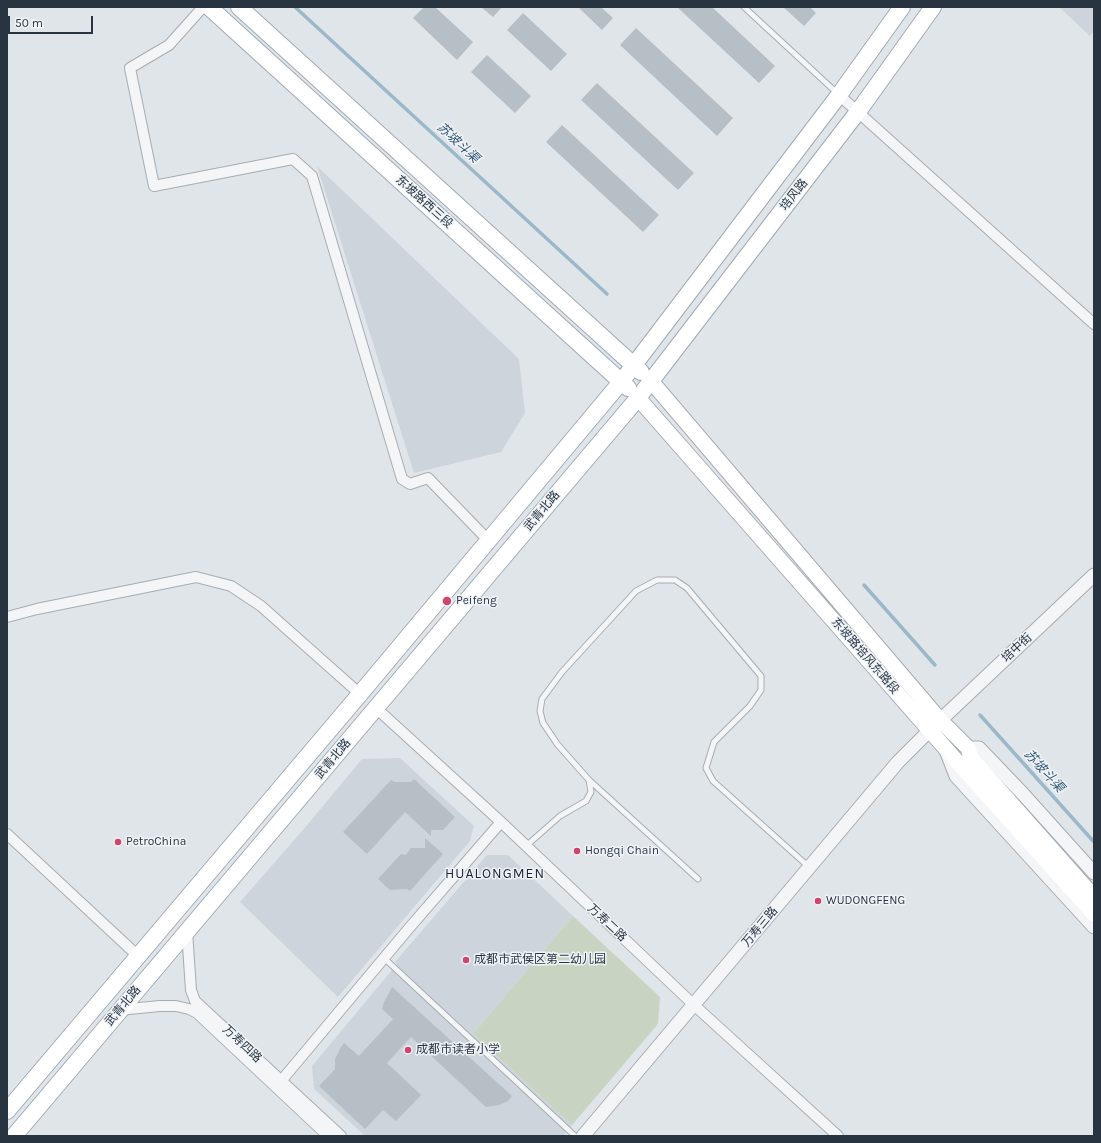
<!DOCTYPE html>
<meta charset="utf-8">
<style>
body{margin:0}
#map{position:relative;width:1101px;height:1143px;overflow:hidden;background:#e0e5e9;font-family:Karla,sans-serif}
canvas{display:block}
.frame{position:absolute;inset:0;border:8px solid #283541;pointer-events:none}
.scale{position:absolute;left:8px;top:16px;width:85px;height:18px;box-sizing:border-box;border:2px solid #283541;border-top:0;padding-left:5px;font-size:12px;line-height:14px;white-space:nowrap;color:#283541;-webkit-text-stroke:3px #f0f3f7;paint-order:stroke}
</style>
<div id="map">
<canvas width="1101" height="1143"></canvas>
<div class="frame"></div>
<div class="scale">50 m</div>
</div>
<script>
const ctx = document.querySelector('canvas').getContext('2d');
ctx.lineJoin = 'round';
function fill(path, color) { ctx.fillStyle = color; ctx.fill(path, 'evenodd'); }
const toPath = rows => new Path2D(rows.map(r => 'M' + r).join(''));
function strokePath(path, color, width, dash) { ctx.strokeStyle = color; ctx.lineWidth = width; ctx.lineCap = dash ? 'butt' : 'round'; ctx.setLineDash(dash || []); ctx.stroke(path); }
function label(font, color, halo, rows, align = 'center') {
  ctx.font = font + ' Karla,"Noto Sans SC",sans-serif'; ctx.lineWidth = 3; ctx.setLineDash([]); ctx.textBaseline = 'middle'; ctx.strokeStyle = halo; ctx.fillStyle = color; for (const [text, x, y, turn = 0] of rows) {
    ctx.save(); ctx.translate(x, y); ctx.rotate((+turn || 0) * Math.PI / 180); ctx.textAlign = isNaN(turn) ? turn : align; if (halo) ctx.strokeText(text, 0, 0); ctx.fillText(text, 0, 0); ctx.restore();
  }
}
fill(toPath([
 [1059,7,1094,7,1094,31,1090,36],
 [317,166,519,359,525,413,501,452,414,473],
 [400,758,474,826,470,841,338,997,240,902,303,830,362,759],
 [487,855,508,855,573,916,473,1034,572,1125,563,1136,365,1136,314,1089,312,1066,397,964,395,962]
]), '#ced4db');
fill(toPath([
 [573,916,660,997,658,1024,572,1125,473,1034]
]), '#c8d3c1');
strokePath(toPath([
 [295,7,607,294],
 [864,585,935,665],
 [980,715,1094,842]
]), '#9bb8ca', 3.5);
fill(toPath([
 [424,7,435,7,473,42,457,60,413,18],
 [481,7,502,7,493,17],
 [578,7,601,7,613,18,602,30],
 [677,7,712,7,775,66,759,83],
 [783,7,810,7,816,13,804,26],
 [523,13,567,54,551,71,507,30],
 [636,28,733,118,717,136,620,45],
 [487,55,531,96,515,113,471,72],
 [597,83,694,173,678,190,581,100],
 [562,125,659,215,643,232,546,142],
 [414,779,455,817,443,830,431,830,431,836,405,812,367,854,343,832,391,780,395,782,411,782],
 [425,838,443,854,410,891,407,889,390,890,378,879,401,854,406,855,411,848,425,848],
 [392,987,512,1096,508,1101,499,1105,486,1107,411,1037,387,1063,421,1095,396,1121,383,1110,365,1129,319,1086,335,1069,335,1059,341,1047,344,1043,359,1056,393,1019,382,1009,384,1002]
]), '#b7bfc6');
const service = toPath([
 [744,7,837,93],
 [589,780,698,879],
 [526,846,560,816,586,801,591,792,589,780,558,745,543,723,540,711,542,699,562,672,636,591,657,580,675,580,687,588,761,676,761,690,750,706,714,742,706,768,713,781,809,867],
 [384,958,575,1136]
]);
const minor = toPath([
 [203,7,169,45,130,68,154,186,293,159,312,176,402,479,410,484,428,478,488,540],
 [839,95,1094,324],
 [7,617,37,609,196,577,231,586,261,606,360,694],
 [376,708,501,822,694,1005,838,1136],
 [7,834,138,956],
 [187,931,191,990,195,1001,341,1136],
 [119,1010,160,1006,176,1006,189,1009,197,1013,328,1136],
 [276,1087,410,927,501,822]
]);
const tertiary = toPath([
 [968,748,979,748,1023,794,1094,873],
 [947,753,956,776,1094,927],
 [583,1136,898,762,930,730,1094,575]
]);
const secondary = toPath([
 [651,381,940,720,968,748,971,758,1094,897],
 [638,398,961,766,1094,914]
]);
const primary = toPath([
 [209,7,628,388],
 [239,7,641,372],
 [7,1111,360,694,621,382,839,95,902,7],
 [14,1136,638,398,860,109,933,7]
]);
strokePath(service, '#a5adb3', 7);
strokePath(minor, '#a5adb3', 12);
strokePath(tertiary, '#a5adb3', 15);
strokePath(secondary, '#a5adb3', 17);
strokePath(primary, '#9fabb5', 18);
strokePath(service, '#f3f5f7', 5);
strokePath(minor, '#f3f5f7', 10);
strokePath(tertiary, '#f3f5f7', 13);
strokePath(secondary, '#fff', 15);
strokePath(primary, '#fff', 16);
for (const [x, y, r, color] of [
 [447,601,5,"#d0446b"],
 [118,842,4,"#d0446b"],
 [577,851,4,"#d0446b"],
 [818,901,4,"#d0446b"],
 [466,960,4,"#d0446b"],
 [408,1050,4,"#d0446b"]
]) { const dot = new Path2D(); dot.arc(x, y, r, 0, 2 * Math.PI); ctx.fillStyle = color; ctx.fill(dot); strokePath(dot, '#f0f3f7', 1.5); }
label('12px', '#283541', '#f0f3f7', [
 ["培风路",794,195,-52],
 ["东坡路西三段",424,202,42],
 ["武青北路",542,511,-50],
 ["培中街",1017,648,-43],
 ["东坡路培风东路段",865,656,49],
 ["武青北路",333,759,-50],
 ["万寿二路",607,923,43],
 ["万寿三路",760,927,-50],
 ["武青北路",123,1006,-50],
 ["万寿四路",242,1044,43]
]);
label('12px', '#283541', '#f0f3f7', [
 ["Peifeng",456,601],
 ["PetroChina",126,842],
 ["Hongqi Chain",585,851],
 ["WUDONGFENG",826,901],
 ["成都市武侯区第二幼儿园",474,960],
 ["成都市读者小学",416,1050]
], 'left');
label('italic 13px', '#325975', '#f0f3f7', [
 ["苏坡斗渠",458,143,43],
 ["苏坡斗渠",1044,771,48]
]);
ctx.letterSpacing = '1px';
label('14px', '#1b2532', '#f0f3f7', [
 ["HUALONGMEN",495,874]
]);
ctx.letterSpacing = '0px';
</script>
